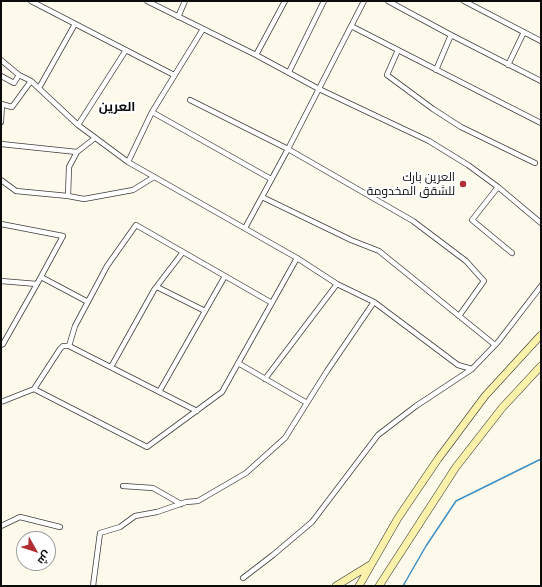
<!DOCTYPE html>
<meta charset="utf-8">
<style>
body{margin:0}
#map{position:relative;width:542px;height:587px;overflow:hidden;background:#fefaeb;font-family:"Playfair Display",Cairo,serif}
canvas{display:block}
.frame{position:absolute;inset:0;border:2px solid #0b0b0b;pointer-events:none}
.north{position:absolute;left:16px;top:531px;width:40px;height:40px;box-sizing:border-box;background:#fff;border:1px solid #9d9d9d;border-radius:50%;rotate:129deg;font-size:11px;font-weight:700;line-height:16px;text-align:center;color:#0b0b0b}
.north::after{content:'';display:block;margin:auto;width:14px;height:18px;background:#b12d34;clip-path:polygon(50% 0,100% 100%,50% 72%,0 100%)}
</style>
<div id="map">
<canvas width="542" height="587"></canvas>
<div class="frame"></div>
<div class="north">ش</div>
</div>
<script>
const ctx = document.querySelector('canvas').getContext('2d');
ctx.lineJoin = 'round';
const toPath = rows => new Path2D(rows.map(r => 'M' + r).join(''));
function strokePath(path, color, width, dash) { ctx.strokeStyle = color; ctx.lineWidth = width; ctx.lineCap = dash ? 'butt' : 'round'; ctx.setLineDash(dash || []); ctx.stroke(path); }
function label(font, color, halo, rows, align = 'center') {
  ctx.font = font + ' "Playfair Display",Cairo,serif'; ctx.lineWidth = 4; ctx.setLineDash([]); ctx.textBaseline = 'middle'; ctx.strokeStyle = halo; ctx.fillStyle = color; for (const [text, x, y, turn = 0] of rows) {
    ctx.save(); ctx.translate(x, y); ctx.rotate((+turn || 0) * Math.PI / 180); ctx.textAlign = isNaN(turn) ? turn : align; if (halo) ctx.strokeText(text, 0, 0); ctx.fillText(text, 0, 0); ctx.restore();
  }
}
strokePath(toPath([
 [403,586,426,546,456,501,541,459]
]), '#3f8fc4', 1.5);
const minor = toPath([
 [31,1,174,75],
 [147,1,256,55,319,89,429,141,468,165,498,187,541,223],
 [388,1,451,35,541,81],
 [464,1,541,41],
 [178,17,185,1],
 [351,26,541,123],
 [398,50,387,75,433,109,461,127,535,163],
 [256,55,285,1],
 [1,60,19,75,31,81,78,125,128,162,297,258,337,284,374,302,458,365,472,369],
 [508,65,524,32],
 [436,70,451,35],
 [289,72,324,1],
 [1,76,14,83,19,75],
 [39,88,75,24],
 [190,100,288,149,413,221,466,261,484,281,459,316],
 [1,104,12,107,31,81],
 [152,112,271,179],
 [1,122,2,104],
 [78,125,126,50],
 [1,144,77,152],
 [128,162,152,112,203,29],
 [1,180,16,191,68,196,84,199,133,190,154,177],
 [498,187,472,220,512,253],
 [68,196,69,167,77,152,95,138],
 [262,197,351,240,379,251,495,345],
 [1,224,63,236,37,284,3,344,1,345],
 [245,228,288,149,364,1],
 [41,277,88,302],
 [1,281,37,284],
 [157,287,205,311],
 [69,346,75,326,107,266,136,225,272,303],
 [238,363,307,403],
 [111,367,154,290,183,252],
 [265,379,337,284],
 [34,389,60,349,63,346,69,346,197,411],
 [159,392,225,276],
 [1,402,34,389,147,447,222,392,297,258],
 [123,486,153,488,181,504],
 [1,526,20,517,60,527],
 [243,578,273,555,312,522,378,435,416,406,472,369,498,342,541,286],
 [93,586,100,533,120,527,135,516,157,512,186,502,198,501,246,473,285,438,327,371,374,302]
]);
const secondary = toPath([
 [336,586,370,565],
 [359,586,398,518,438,459,485,396,541,335],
 [379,586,456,467,502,408,541,366]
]);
strokePath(minor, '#3e3e3e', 6);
strokePath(secondary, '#2d2d2d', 8);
strokePath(minor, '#fff', 4.5);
strokePath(secondary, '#faf1aa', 7);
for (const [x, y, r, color] of [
 [463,184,4,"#b12d34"]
]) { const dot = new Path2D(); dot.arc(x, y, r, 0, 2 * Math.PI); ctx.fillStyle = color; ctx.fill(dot); strokePath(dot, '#fff', 1.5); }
label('12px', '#0b0b0b', '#fff', [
 ["العرين بارك",455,177],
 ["للشقق المخدومة",455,191]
], 'right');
label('bold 13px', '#0b0b0b', '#fff', [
 ["العرين",117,107]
]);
</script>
